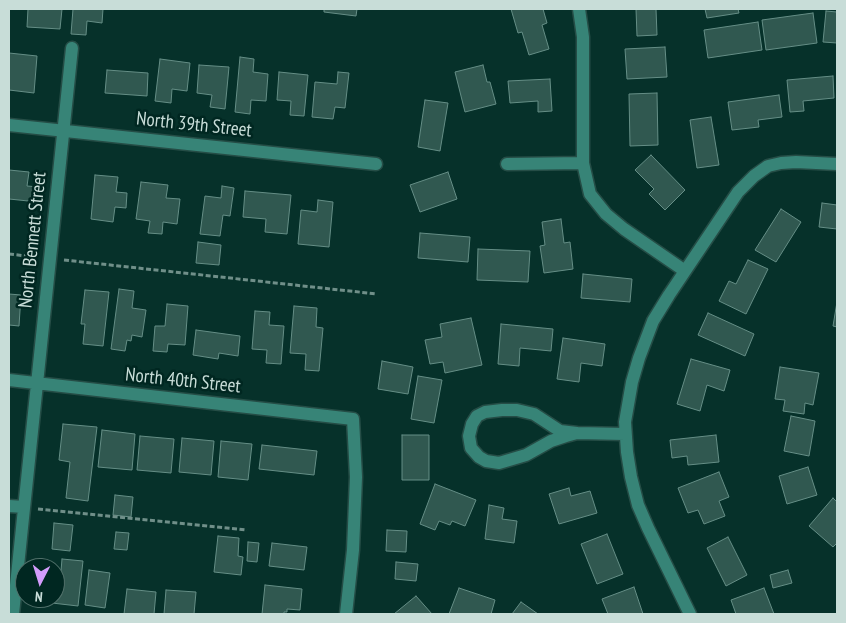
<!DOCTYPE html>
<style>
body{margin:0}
#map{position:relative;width:846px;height:623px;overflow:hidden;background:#06312a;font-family:"PT Sans Narrow",sans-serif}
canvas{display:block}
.frame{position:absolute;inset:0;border:10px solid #c8ddd8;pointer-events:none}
.north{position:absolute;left:15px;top:558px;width:50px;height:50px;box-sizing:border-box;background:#002721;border:1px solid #50706a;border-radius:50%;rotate:185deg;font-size:14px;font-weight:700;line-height:20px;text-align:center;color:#c8ddd8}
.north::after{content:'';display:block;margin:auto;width:18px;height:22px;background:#d39cfc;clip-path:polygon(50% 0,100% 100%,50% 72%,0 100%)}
</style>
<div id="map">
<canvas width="846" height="623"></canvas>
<div class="frame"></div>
<div class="north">N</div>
</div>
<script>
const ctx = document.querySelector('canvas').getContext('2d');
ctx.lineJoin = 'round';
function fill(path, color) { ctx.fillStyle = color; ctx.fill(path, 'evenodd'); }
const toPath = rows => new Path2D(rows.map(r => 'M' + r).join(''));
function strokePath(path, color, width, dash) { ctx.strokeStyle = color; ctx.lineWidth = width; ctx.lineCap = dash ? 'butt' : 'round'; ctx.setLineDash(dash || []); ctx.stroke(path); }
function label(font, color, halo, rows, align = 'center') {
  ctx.font = font + ' "PT Sans Narrow",sans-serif'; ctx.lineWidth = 5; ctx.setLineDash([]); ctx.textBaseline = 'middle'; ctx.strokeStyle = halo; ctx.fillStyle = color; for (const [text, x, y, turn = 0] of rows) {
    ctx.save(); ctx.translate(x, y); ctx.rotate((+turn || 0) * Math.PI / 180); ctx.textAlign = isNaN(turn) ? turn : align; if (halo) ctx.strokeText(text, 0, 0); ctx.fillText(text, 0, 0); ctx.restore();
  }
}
const building = toPath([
 [28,9,62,9,60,29,27,27,28,9],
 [73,9,103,9,102,23,87,21,86,35,71,34,73,9],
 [324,9,357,9,356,16,324,12,324,9],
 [511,9,543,9,547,23,542,25,549,49,529,55,522,32,518,33,511,9],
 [636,9,656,9,657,35,637,36,636,9],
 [705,9,738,9,739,13,707,18,705,9],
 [826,11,837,12,837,43,823,42,826,11],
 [813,13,817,43,766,50,762,20,813,13],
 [758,22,762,50,708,58,704,30,758,22],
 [665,47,667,77,627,79,625,49,665,47],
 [9,53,37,56,34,93,9,90,9,53],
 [240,57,254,59,253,72,268,74,266,101,251,100,250,114,235,112,240,57],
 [160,59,190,63,187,91,172,89,171,103,155,101,160,59],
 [199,65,229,67,225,109,210,107,212,95,197,93,199,65],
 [483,65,487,82,490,82,496,104,465,112,455,72,483,65],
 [107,70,148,73,147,96,105,93,107,70],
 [279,72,308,75,304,116,290,115,291,101,277,100,279,72],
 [338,72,349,73,345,108,335,107,333,119,312,117,315,82,337,84,338,72],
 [833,76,834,98,803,101,804,111,790,112,787,80,833,76],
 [550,79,552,111,538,112,538,101,510,103,508,81,550,79],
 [657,93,658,145,630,146,629,94,657,93],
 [779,95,782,117,758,120,759,127,732,130,728,102,779,95],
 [425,100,448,103,440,151,418,147,425,100],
 [711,117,719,165,697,168,690,120,711,117],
 [651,155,685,190,665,210,649,194,654,189,635,170,651,155],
 [9,170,29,172,27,186,39,187,38,202,9,199,9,170],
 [448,172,457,199,420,212,410,185,448,172],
 [95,175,118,177,116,192,127,193,126,208,115,207,113,222,91,219,95,175],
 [141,182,168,185,166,198,180,199,177,224,163,222,162,234,148,233,150,221,136,219,141,182],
 [222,186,234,188,230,216,223,215,220,236,200,234,205,196,221,198,222,186],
 [245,191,291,195,287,234,265,232,266,219,243,217,245,191],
 [318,200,333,202,329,247,298,244,301,210,317,212,318,200],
 [822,203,837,205,837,229,819,227,822,203],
 [781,209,801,222,776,262,755,250,781,209],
 [561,219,564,243,570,242,573,269,544,273,540,246,545,245,542,222,561,219],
 [420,233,470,237,468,262,418,258,420,233],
 [198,242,221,245,219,265,196,263,198,242],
 [478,249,530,251,528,282,477,280,478,249],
 [748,260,768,269,746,314,719,301,729,281,736,284,748,260],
 [583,274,632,279,630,302,581,298,583,274],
 [119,289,134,291,132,308,146,310,142,337,132,335,131,341,127,340,125,351,111,349,119,289],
 [85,290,109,292,103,346,83,344,85,324,81,324,85,290],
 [9,294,21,295,19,326,9,325,9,294],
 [837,302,837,327,833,326,837,302],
 [167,304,188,306,185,345,168,344,167,352,153,351,155,326,165,326,167,304],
 [294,306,317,308,316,327,323,328,319,371,305,370,306,354,290,353,294,306],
 [255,311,270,312,269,325,284,326,281,364,266,363,267,350,252,349,255,311],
 [708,313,754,334,745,356,698,335,708,313],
 [471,318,482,365,445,373,443,362,430,364,425,340,442,337,440,324,471,318],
 [501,324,553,329,551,351,520,348,519,366,498,364,501,324],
 [196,330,240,336,238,356,219,353,218,359,193,355,196,330],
 [563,338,605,344,602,366,581,363,579,382,557,379,563,338],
 [691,359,730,370,724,391,707,385,700,411,677,404,691,359],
 [382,361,413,367,408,394,378,389,382,361],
 [780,367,819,373,813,405,805,403,804,414,783,411,785,400,775,399,780,367],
 [418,376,442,380,434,423,411,419,418,376],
 [791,416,815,421,809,456,784,451,791,416],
 [63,424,97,427,88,501,66,498,70,462,59,460,63,424],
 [102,430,135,434,132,470,98,467,102,430],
 [402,435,429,435,429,480,402,480,402,435],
 [716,435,719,462,688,465,687,456,672,458,670,440,716,435],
 [140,436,174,439,171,473,137,470,140,436],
 [182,438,214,441,211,475,179,472,182,438],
 [221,441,252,444,248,480,218,477,221,441],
 [262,445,317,451,314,475,259,469,262,445],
 [808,467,817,495,787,504,779,476,808,467],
 [719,472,729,497,719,501,725,516,704,524,698,510,688,513,678,488,719,472],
 [435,484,476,500,465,526,452,521,450,525,439,521,435,530,420,524,435,484],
 [569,488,571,496,590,491,597,513,559,524,549,494,569,488],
 [115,495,133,497,131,517,113,515,115,495],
 [833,498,837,502,837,543,833,547,809,526,833,498],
 [489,505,504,508,502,519,517,521,514,543,485,539,489,505],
 [54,523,73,525,70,551,52,549,54,523],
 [387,530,407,531,406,552,386,551,387,530],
 [116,532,129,533,127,550,114,549,116,532],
 [607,534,623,574,597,584,581,544,607,534],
 [218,536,239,538,238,556,243,557,241,575,214,572,218,536],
 [728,537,747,575,726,586,707,548,728,537],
 [248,542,259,543,257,562,247,561,248,542],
 [272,543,307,547,304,570,269,566,272,543],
 [62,559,83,561,78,606,52,603,53,598,55,598,55,570,61,571,62,559],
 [396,562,418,564,416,581,395,579,396,562],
 [89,570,110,573,105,608,85,605,89,570],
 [788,570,792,583,773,588,770,575,788,570],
 [265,585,302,589,300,610,287,609,287,612,284,612,284,614,262,614,265,585],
 [634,587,643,614,608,614,602,599,634,587],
 [459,588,495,600,491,614,449,614,459,588],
 [764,588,774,614,736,614,731,600,764,588],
 [127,589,156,592,154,614,124,614,127,589],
 [166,590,196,592,194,614,164,614,166,590],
 [416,596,432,614,394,614,416,596],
 [521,602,538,614,512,614,521,602]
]);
fill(building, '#305850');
strokePath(building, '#658e86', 1);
const minor = toPath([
 [579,9,583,37,583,163,590,194,606,214,624,229,685,271],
 [9,125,376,164],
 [507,164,583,163],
 [9,380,353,419,356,477,353,550,346,614],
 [577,433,560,431,534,414,517,410,502,410,485,412,477,416,472,424,469,436,471,448,479,457,486,461,499,463,526,455,551,441,566,436,577,433,625,434],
 [9,506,24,507],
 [13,614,72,48],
 [690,614,648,528,638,505,631,477,627,452,625,422,632,382,639,358,653,321,669,295,738,192,754,176,768,166,781,163,796,162,837,164]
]);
strokePath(minor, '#254d46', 15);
strokePath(toPath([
 [9,254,35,257],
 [64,260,377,294],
 [38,509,247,530]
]), '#708f89', 3, [5, 2.5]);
strokePath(minor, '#378477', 12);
label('19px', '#c8ddd8', '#002721', [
 ["North 39th Street",194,125,6],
 ["North Bennett Street",33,240,-84],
 ["North 40th Street",183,381,6]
]);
</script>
